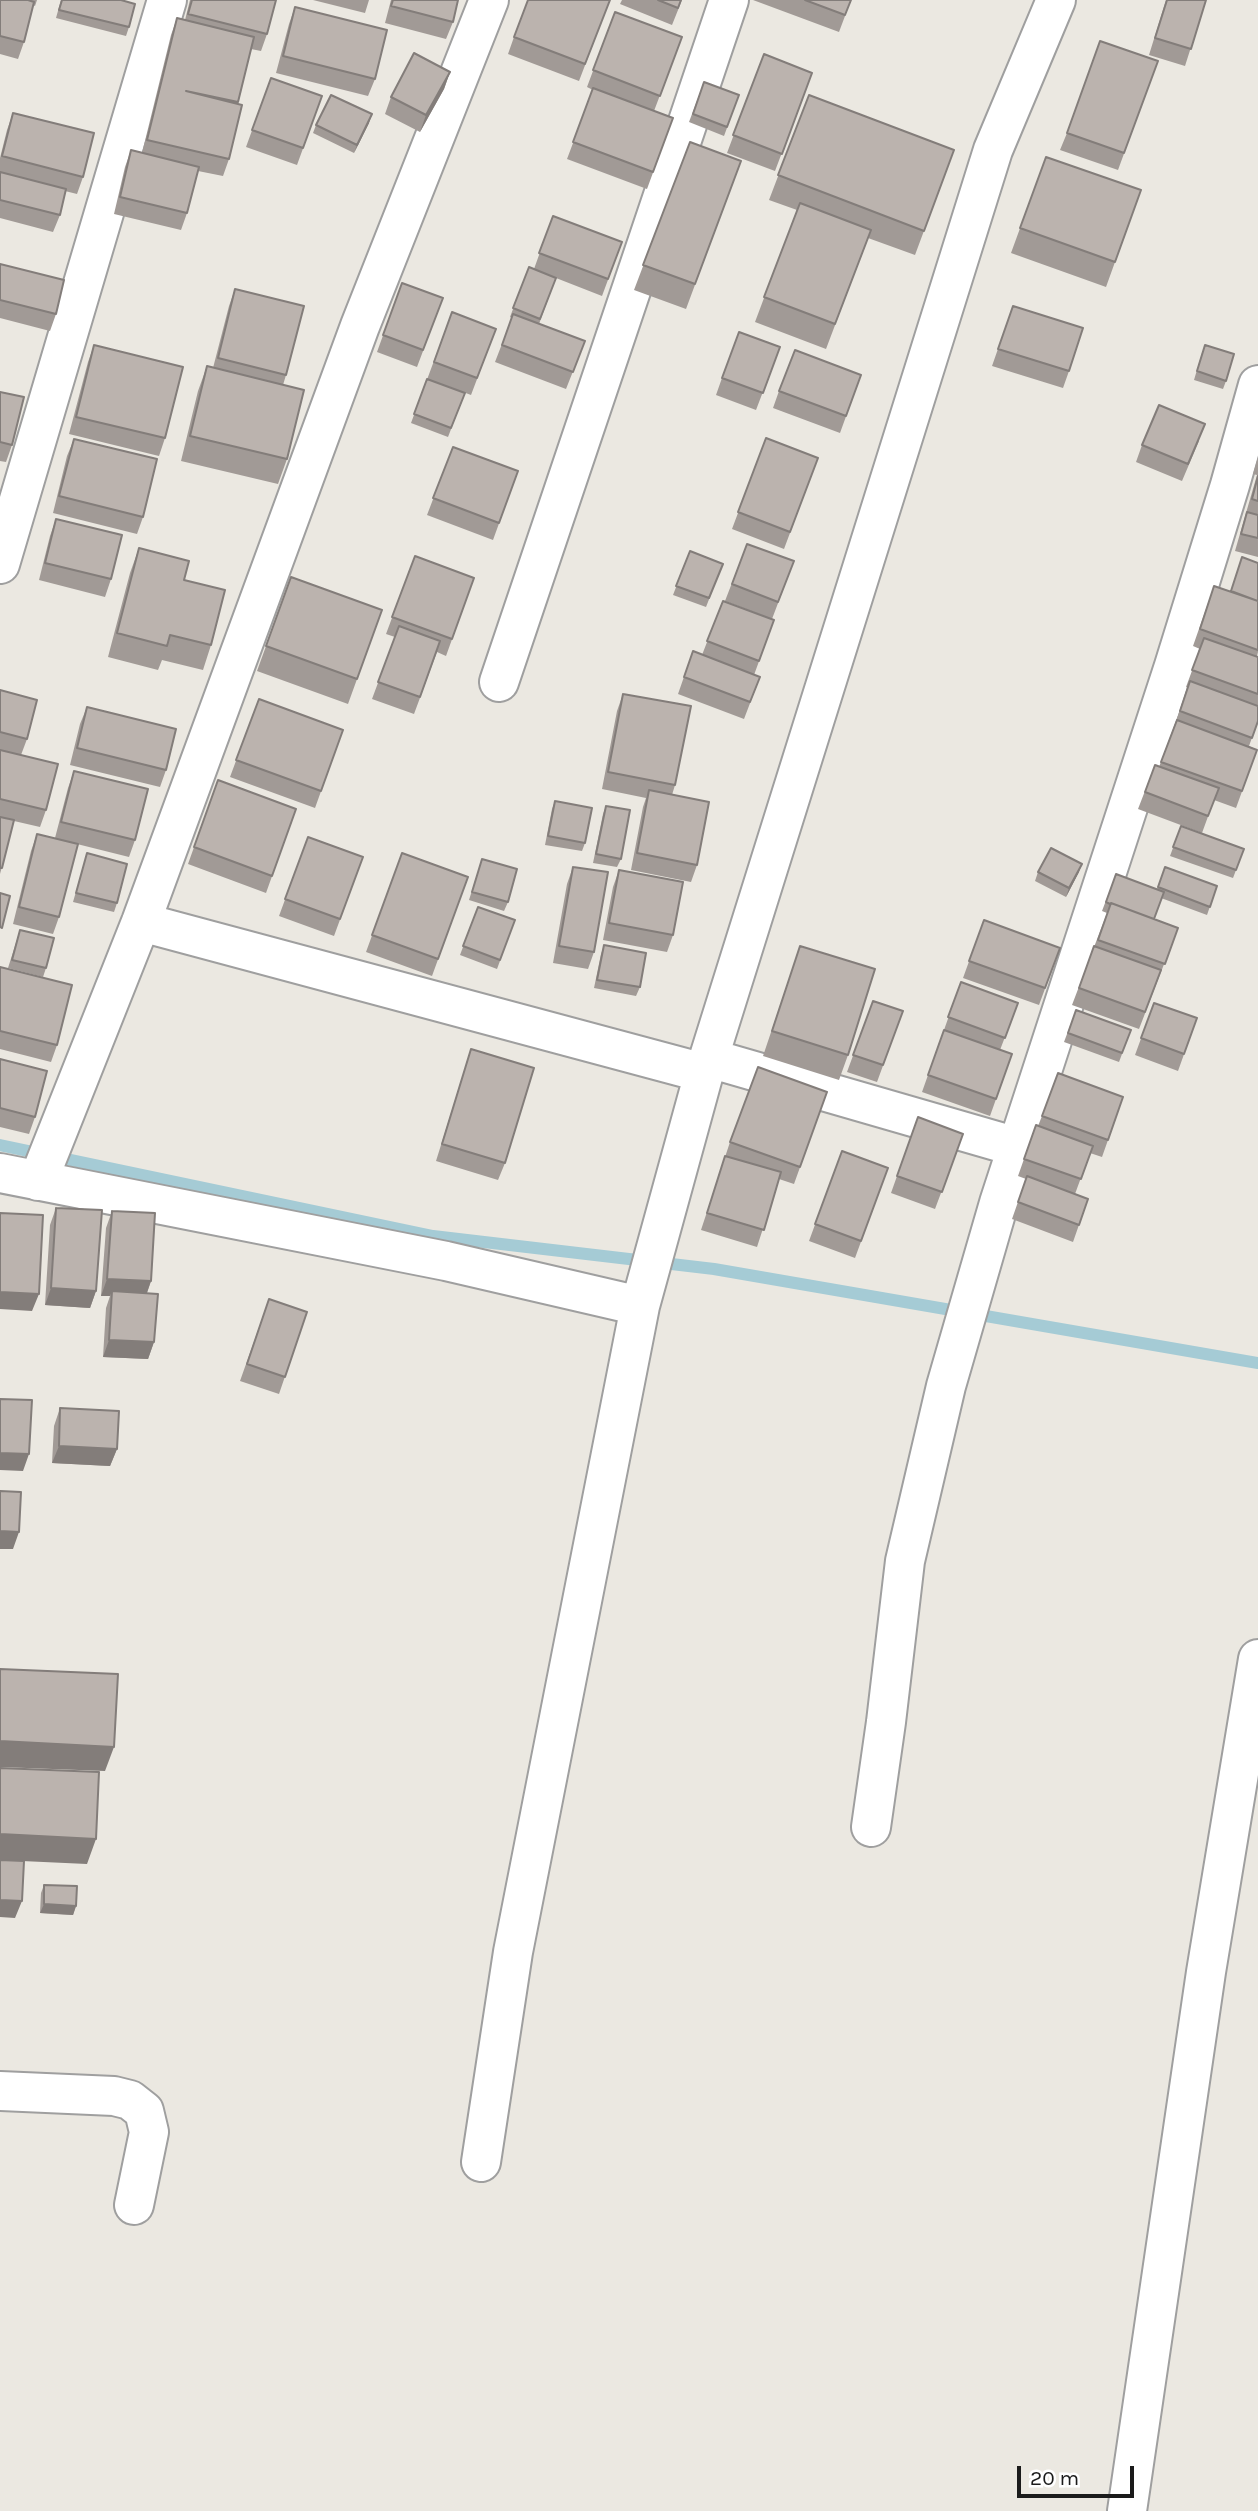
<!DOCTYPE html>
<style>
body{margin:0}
#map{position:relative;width:1258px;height:2511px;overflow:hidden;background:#ebe8e1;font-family:Karla,sans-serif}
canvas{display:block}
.scale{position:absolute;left:1017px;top:2466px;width:117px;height:32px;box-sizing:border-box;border:4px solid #1b1b1b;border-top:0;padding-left:9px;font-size:21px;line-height:24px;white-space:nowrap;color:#1b1b1b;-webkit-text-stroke:5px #fff;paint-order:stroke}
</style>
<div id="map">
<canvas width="1258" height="2511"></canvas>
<div class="scale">20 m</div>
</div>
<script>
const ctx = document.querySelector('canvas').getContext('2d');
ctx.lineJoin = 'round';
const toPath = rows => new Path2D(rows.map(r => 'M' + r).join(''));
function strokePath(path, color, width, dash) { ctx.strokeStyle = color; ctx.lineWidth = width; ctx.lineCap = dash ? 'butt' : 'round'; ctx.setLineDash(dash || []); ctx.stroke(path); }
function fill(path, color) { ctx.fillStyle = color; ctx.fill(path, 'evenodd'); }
strokePath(toPath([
 [0,1145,433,1236,714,1269,1258,1363]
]), '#a5cbd5', 12);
const minor = toPath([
 [0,564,167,0],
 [499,682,729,0],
 [141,922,704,1073],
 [709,1058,1017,1147],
 [0,1173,446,1261,640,1306],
 [38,1181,141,922,360,326,489,0],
 [871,1827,886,1722,905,1561,946,1386,999,1203,1174,666,1230,485,1258,385],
 [0,2091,114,2096,130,2100,144,2111,149,2132,134,2205],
 [481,2162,513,1952,640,1306,704,1073,993,150,1056,0],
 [1127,2511,1206,1972,1258,1659]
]);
strokePath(minor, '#9f9f9f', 42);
strokePath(minor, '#fff', 38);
fill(toPath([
 [0,0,37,0,35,6,33,5,24,42,18,59,0,54],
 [61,0,121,0,129,27,126,36,56,18],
 [190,0,276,0,267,34,261,51,251,49,237,104,229,159,223,176,198,171,187,213,181,230,114,214,125,167,131,150,142,153,171,35,177,18,185,20],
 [313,0,369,0,365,13],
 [391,0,458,0,453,22,446,39,385,23],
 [610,0,579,81,508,54,514,37],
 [622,0,682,0,672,25,620,4],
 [753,0,851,0,839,32],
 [1166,0,1206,0,1185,66,1149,55],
 [295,7,375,79,368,96,276,73,289,24],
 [615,12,682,37,654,111,673,118,647,189,567,159,593,90,587,87],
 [764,54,812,73,775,171,727,153],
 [1158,61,1118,170,1060,150,1067,133],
 [450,72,444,89,420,132,385,114,391,97],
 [271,78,322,96,297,165,246,147],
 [704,82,739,95,724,136,689,122],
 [809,95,954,150,915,255,868,238,826,349,755,322,797,210,769,200],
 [13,113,83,177,77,194,65,191,60,215,53,232,0,218,0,158,7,130],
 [369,123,354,153,313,133,316,125],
 [690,142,741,161,686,309,634,290],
 [1046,157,1141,190,1106,287,1011,253],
 [553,216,622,242,602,296,556,278,539,324,585,341,566,389,495,362,512,318,510,317,529,267,534,269],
 [0,264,56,314,50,331,0,318],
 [402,283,443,298,417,367,377,352],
 [235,289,286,375,283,385,287,459,278,484,181,461,198,391,207,366,213,368,229,306],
 [1013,306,1069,371,1063,388,992,366],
 [452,312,496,329,471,395,434,381,465,393,448,437,411,423],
 [94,345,165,438,159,456,69,434,88,362],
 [780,347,756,410,716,395,722,378],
 [1202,353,1226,381,1223,389,1194,380],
 [861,375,840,433,773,408,779,391],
 [0,392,12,445,6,462,0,461],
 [766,438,818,458,784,549,732,529],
 [74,439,143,517,137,534,53,513,67,456],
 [1199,441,1182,481,1136,462,1142,445],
 [453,447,518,471,493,540,427,515],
 [1258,457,1258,557,1235,551,1257,475,1253,474],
 [56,519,111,579,105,597,39,580,50,536],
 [747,544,794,561,772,619,725,601],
 [139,548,184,580,211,645,203,670,162,660,158,670,108,657,130,573],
 [690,551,723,564,706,607,673,595],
 [415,556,474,578,446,656,437,652,414,714,372,699,395,637,386,634],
 [1258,563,1258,652,1257,656,1258,657,1258,721,1249,746,1257,750,1236,808,1214,800,1202,833,1138,809,1155,765,1159,767,1188,688,1186,687,1200,649,1193,646,1214,586,1230,591],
 [291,577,382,610,348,704,257,671],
 [723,601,774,620,754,675,760,677,744,719,678,694,693,651,702,655],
 [0,690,27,739,21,755,46,810,40,827,14,821,0,874],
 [623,694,675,785,672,795,697,865,691,882,631,870,643,807,646,798,602,789,617,711],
 [259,699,343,730,315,808,230,777],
 [87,707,166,770,160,787,70,765,80,724],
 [74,771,135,840,129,857,73,843,59,917,53,934,13,924,31,851,37,834,55,838,68,788],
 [218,780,296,809,266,893,188,864],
 [555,801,585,843,582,851,545,845,552,809],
 [606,806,621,859,617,867,593,863,603,814],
 [1181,826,1244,849,1233,878,1170,856],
 [308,837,363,857,334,936,279,916],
 [87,853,117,903,114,912,73,902],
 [402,853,468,877,432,976,366,952],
 [482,859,508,902,504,911,469,900],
 [573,867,594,952,588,969,553,963,567,884],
 [1165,867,1217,886,1207,915,1161,898,1154,919,1178,928,1139,1029,1072,1005,1107,913,1102,911,1116,874,1157,889],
 [619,870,673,935,667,952,603,940,613,887],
 [1038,872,1079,872,1066,897,1035,881],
 [478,907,515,920,497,969,460,955],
 [984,920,1060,948,1039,1005,963,978],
 [20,930,46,968,43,977,8,968],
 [604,945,640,987,636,996,594,988,601,954],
 [800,946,848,1055,839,1080,763,1056],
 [0,967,57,1045,51,1062,0,1049],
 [961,982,1018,1003,1000,1050,1012,1054,990,1116,922,1092],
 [873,1001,903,1011,877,1082,847,1072],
 [1154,1003,1197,1018,1178,1071,1135,1055],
 [1076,1010,1131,1030,1119,1062,1064,1042],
 [471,1049,505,1163,498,1180,436,1161],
 [0,1059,35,1117,29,1134,0,1127],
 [827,1092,794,1184,779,1179,757,1247,701,1230,730,1142],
 [1042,1116,1108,1140,1102,1157,1090,1153,1075,1194,1088,1199,1073,1242,1012,1219,1026,1179,1018,1176,1036,1125,1038,1126],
 [918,1117,963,1134,935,1209,891,1193],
 [842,1151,888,1168,855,1258,809,1241],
 [56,1208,96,1291,90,1308,45,1305,50,1225],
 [112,1211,151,1281,147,1293,154,1342,148,1359,103,1357,106,1308,110,1296,101,1296,106,1228],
 [269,1299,307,1312,279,1394,240,1381],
 [60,1408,117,1449,110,1466,52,1463,54,1426],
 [44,1885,76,1906,73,1915,40,1913,41,1893]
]), '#a19a96');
fill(toPath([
 [450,72,444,89,420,132,426,115],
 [372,114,369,123,354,153,357,145],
 [1082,864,1079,872,1066,897,1069,888],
 [107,1279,151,1281,145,1298,112,1291,110,1296,101,1296],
 [51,1288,96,1291,90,1308,45,1305],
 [0,1292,39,1294,32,1311,0,1309],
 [109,1340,154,1342,148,1359,103,1357],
 [59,1446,117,1449,110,1466,52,1463],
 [0,1453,29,1454,23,1471,0,1470],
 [0,1531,19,1532,13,1549,0,1549],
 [0,1741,114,1747,105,1771,0,1767],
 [0,1834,96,1839,87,1864,0,1860],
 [0,1900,22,1901,15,1918,0,1917],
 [44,1904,76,1906,73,1915,40,1913]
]), '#837d7a');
const building = toPath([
 [0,0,28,0,34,2,24,42,0,36,0,0],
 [62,0,121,0,135,4,129,27,59,10,62,0],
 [192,0,276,0,267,34,188,14,192,0],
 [393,0,458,0,453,22,391,6,393,0],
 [528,0,610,0,585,64,514,37,528,0],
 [658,0,681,0,678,8,658,0],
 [805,0,851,0,845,15,805,0],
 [1167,0,1206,0,1191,49,1155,38,1167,0],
 [295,7,387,30,375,79,283,56,295,7],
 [615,12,682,37,660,96,593,70,615,12],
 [177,18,254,37,238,102,186,91,242,105,229,159,147,140,177,18],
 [1100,41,1158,61,1124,153,1067,133,1100,41],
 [414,53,450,72,426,115,391,97,414,53],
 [764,54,812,73,782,154,733,135,764,54],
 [271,78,322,96,303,148,252,130,271,78],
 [704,82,739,95,727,127,693,114,704,82],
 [593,88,673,118,653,172,573,142,593,88],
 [331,95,372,114,357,145,316,125,331,95],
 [809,95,954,150,924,231,778,175,809,95],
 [13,113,94,133,83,177,2,156,13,113],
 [690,142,741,161,695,284,643,265,690,142],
 [131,150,199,167,187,213,120,197,131,150],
 [1046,157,1141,190,1115,262,1020,228,1046,157],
 [0,172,66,189,60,215,0,200,0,172],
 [800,203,871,230,835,324,764,297,800,203],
 [553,216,622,242,608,279,539,253,553,216],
 [0,264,64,280,56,314,0,300,0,264],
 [529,267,556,278,540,319,513,308,529,267],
 [402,283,443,298,423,350,383,335,402,283],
 [235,289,304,306,286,375,218,358,235,289],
 [1013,306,1083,328,1069,371,998,349,1013,306],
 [452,312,496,329,477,378,434,362,452,312],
 [513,314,585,341,573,372,502,345,513,314],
 [739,332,780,347,763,393,722,378,739,332],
 [94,345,183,367,165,438,76,417,94,345],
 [1205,345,1234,354,1226,381,1197,371,1205,345],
 [795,350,861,375,846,416,779,391,795,350],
 [207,366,304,390,287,459,190,436,207,366],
 [427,379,465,393,451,428,414,414,427,379],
 [0,392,24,397,12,445,0,442,0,392],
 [1159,405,1205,424,1188,464,1142,445,1159,405],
 [766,438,818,458,790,532,738,512,766,438],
 [74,439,157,459,143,517,59,496,74,439],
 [453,447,518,471,499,523,433,498,453,447],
 [1258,476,1258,501,1252,499,1258,476],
 [1247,512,1258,515,1258,538,1241,534,1247,512],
 [56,519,122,535,111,579,45,563,56,519],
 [747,544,794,561,778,602,732,584,747,544],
 [139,548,189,561,184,580,225,590,211,645,170,635,167,646,117,633,139,548],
 [690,551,723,564,709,598,676,586,690,551],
 [415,556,474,578,452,639,392,617,415,556],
 [1242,557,1258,563,1258,601,1231,591,1242,557],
 [291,577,382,610,357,679,266,646,291,577],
 [1214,586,1258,601,1258,650,1200,629,1214,586],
 [723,601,774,620,759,661,707,641,723,601],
 [399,626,440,641,420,697,378,682,399,626],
 [1204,638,1258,657,1258,694,1192,670,1204,638],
 [693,651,760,677,750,702,684,677,693,651],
 [1190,681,1258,706,1258,721,1252,738,1180,711,1190,681],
 [0,690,37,700,27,739,0,732,0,690],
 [623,694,691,706,675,785,608,772,623,694],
 [259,699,343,730,321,791,236,760,259,699],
 [87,707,176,729,166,770,77,748,87,707],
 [1177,720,1257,750,1242,791,1161,762,1177,720],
 [0,750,58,764,46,810,0,799,0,750],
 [1155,765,1219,788,1208,816,1145,792,1155,765],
 [74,771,148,789,135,840,61,822,74,771],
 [218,780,296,809,272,876,194,847,218,780],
 [649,790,709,802,697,865,637,853,649,790],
 [555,801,592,808,585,843,548,836,555,801],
 [606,806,630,810,621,859,596,854,606,806],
 [0,817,14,820,2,868,0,868,0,817],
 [1181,826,1244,849,1236,870,1173,847,1181,826],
 [37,834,78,844,59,917,19,907,37,834],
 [308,837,363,857,340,919,285,899,308,837],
 [1051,848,1082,864,1069,888,1038,872,1051,848],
 [87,853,127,864,117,903,76,893,87,853],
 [402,853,468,877,438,959,372,935,402,853],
 [482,859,517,869,508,902,472,892,482,859],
 [573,867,608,872,594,952,559,946,573,867],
 [1165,867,1217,886,1210,907,1158,887,1165,867],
 [619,870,683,882,673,935,609,923,619,870],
 [1116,874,1164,892,1154,919,1111,903,1110,904,1106,902,1116,874],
 [0,893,10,896,2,928,0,927,0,893],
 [1111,903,1178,928,1165,964,1098,940,1111,903],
 [478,907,515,920,500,960,463,946,478,907],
 [984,920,1060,948,1045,988,969,961,984,920],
 [20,930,54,938,46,968,12,960,20,930],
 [604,945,646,953,640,987,597,980,604,945],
 [800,946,875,969,848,1055,772,1031,800,946],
 [1094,946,1161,970,1145,1012,1079,988,1094,946],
 [0,967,72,985,57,1045,0,1031,0,967],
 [961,982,1018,1003,1005,1038,948,1017,961,982],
 [873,1001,903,1011,883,1065,853,1055,873,1001],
 [1154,1003,1197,1018,1184,1054,1141,1038,1154,1003],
 [1076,1010,1131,1030,1122,1053,1068,1033,1076,1010],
 [944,1030,1012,1054,996,1099,928,1075,944,1030],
 [471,1049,534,1068,505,1163,442,1144,471,1049],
 [0,1059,47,1071,35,1117,0,1108,0,1059],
 [758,1067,827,1092,800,1167,730,1142,758,1067],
 [1058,1073,1123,1097,1108,1140,1042,1116,1058,1073],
 [918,1117,963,1134,942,1192,897,1176,918,1117],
 [1036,1125,1093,1146,1081,1179,1024,1159,1036,1125],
 [842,1151,888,1168,861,1241,815,1224,842,1151],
 [725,1156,781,1172,764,1230,707,1213,725,1156],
 [1027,1176,1088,1199,1079,1225,1018,1202,1027,1176],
 [56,1208,102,1210,96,1291,51,1288,56,1208],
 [112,1211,155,1213,151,1281,107,1279,112,1211],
 [0,1213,43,1215,39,1294,0,1292,0,1213],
 [112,1291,158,1294,154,1342,109,1340,112,1291],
 [269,1299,307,1312,285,1377,247,1364,269,1299],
 [0,1399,32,1400,29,1454,0,1453,0,1399],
 [60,1408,119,1411,117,1449,59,1446,60,1408],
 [0,1491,21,1492,19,1532,0,1531,0,1491],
 [0,1669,118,1674,114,1747,0,1741,0,1669],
 [0,1768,99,1772,96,1839,0,1834,0,1768],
 [0,1860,24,1861,22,1901,0,1900,0,1860],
 [44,1885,77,1886,76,1906,44,1904,44,1885]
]);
fill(building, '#bbb3ae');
strokePath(building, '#837d7a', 2);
</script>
